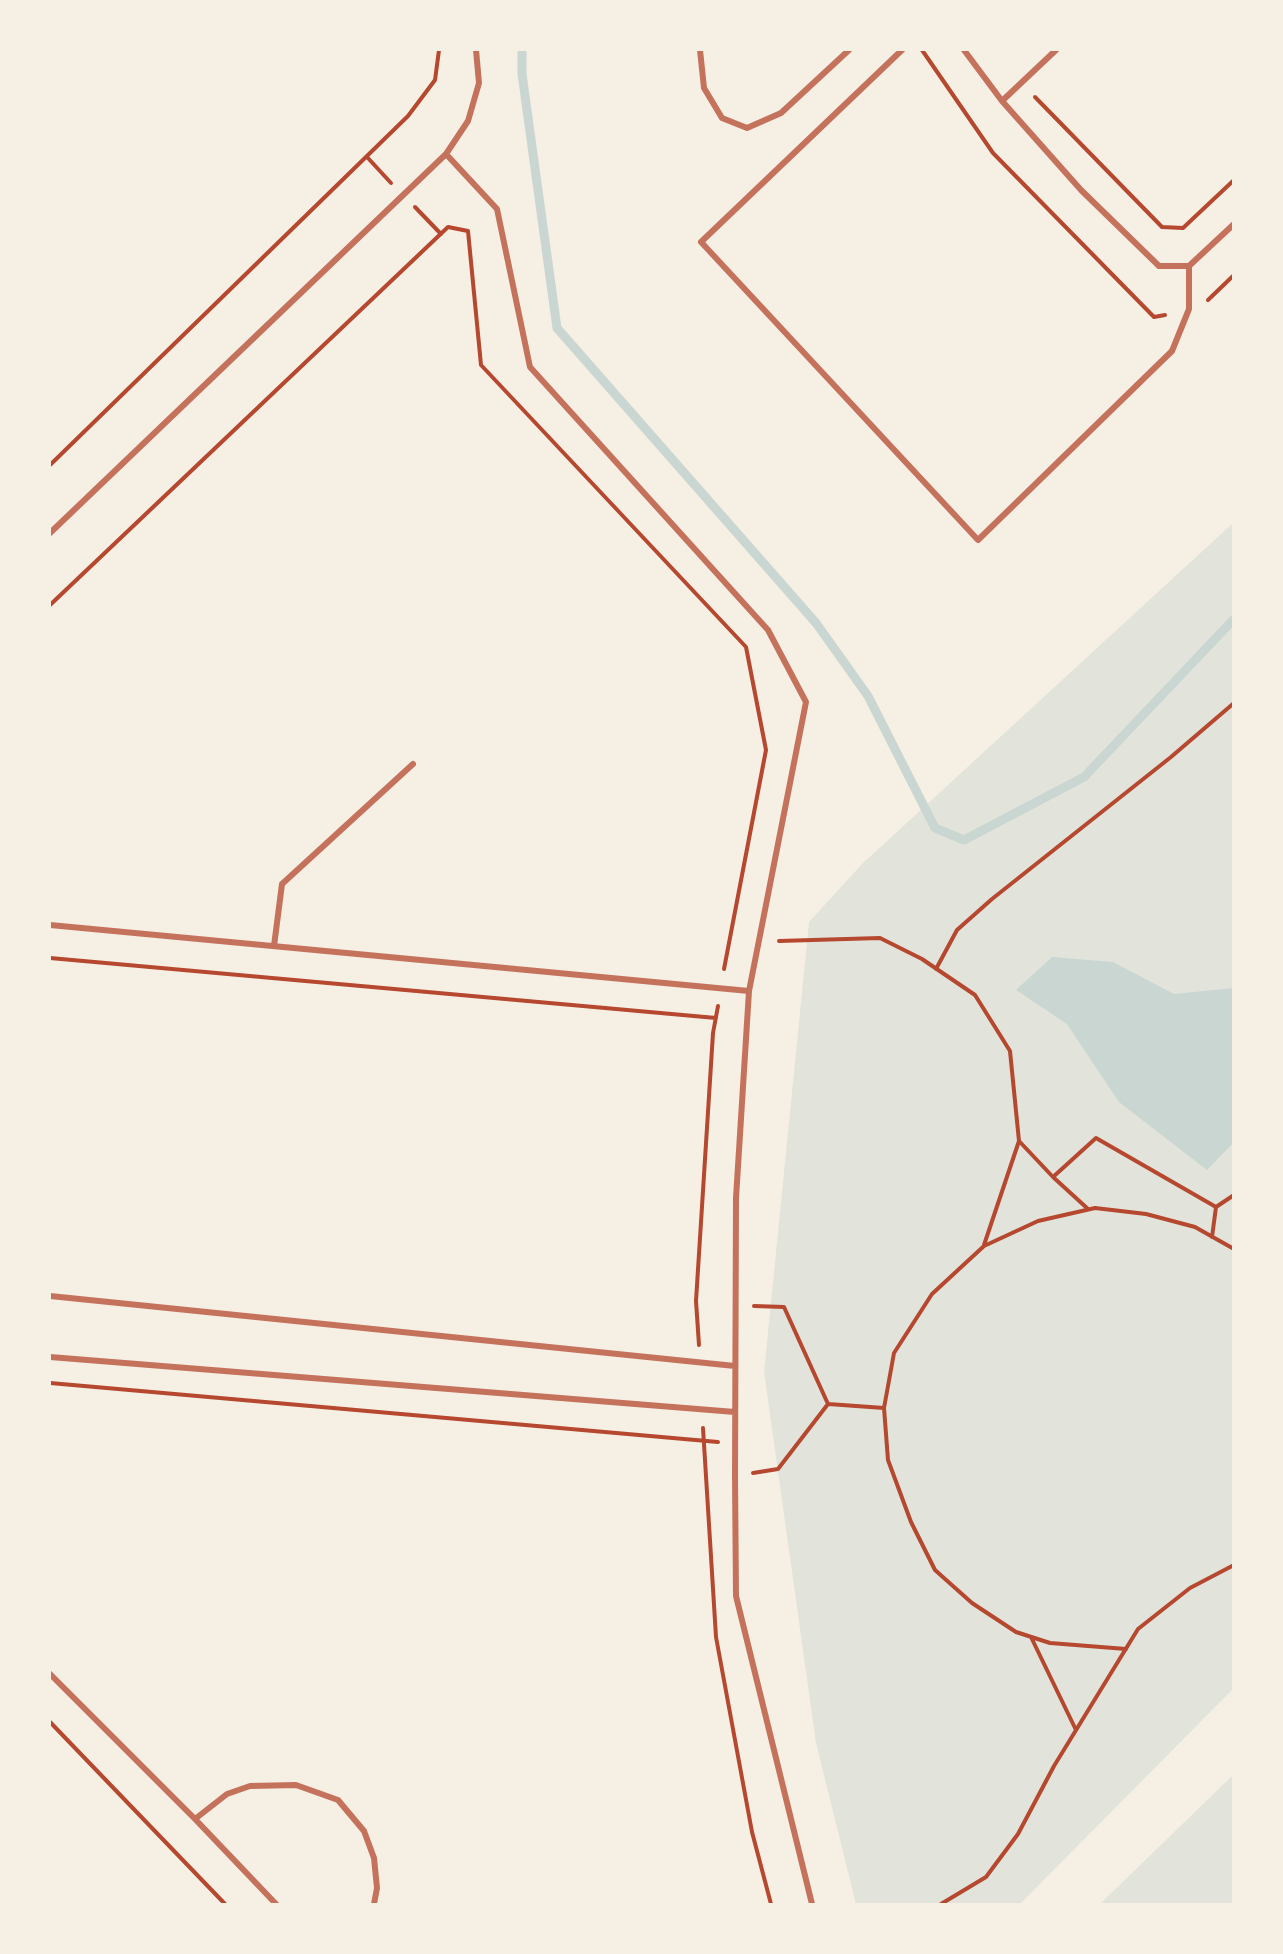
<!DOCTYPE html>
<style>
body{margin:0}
#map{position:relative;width:1283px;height:1954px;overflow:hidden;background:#f6efe4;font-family:"Work Sans",sans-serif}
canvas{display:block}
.frame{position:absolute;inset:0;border:51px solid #f6efe4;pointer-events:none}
</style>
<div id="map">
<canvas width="1283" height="1954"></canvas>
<div class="frame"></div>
</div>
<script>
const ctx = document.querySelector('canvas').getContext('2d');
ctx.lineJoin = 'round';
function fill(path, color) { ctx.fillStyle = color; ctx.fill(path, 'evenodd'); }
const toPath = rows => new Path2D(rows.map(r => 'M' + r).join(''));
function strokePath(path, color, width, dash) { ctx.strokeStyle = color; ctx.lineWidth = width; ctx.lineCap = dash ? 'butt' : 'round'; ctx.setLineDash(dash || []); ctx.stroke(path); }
fill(toPath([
 [1233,523,1233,1689,1020,1904,856,1904,816,1743,764,1372,809,922,862,864],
 [1233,1775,1233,1904,1100,1904]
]), '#e2e4dc');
fill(toPath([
 [1052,957,1113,962,1174,994,1233,988,1233,1143,1207,1170,1119,1102,1067,1024,1016,990]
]), '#c9d6d2');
strokePath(toPath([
 [522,50,522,74,557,328,816,623,868,696,935,828,964,840,1084,777,1234,619]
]), '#c9d6d2', 9);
strokePath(toPath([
 [922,50,993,153,1154,317,1165,315],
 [1035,97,1162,227,1183,228,1234,180],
 [367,157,391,183],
 [415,207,441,234],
 [1208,300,1234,275],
 [50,465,408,116,435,80,439,50],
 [50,605,448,227,468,231,481,365,746,647,766,750,724,969],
 [779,941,880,938,922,959,975,995,1010,1051,1019,1141,984,1245],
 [50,958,716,1018],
 [936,969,957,930,992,899,1171,757,1234,703],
 [1019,1141,1053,1177,1088,1209],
 [1053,1177,1096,1138,1216,1207],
 [1212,1237,1216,1207,1234,1195],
 [699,1345,696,1301,713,1033,718,1006],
 [50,1383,718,1442],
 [828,1404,884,1408],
 [703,1428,716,1637,752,1832,771,1904],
 [753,1473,778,1469,828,1404,784,1307,754,1306],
 [1031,1637,1076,1730],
 [1126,1649,1050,1643,1016,1632,972,1603,935,1570,911,1522,888,1460,884,1408,894,1353,932,1294,984,1246,1038,1221,1095,1208,1146,1214,1195,1227,1234,1249],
 [50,1722,225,1904],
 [941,1904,986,1877,1018,1834,1054,1766,1138,1629,1190,1588,1234,1565]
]), '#b5482f', 4);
strokePath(toPath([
 [700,50,704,88,722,118,747,128,781,113,849,50],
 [902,50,701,242,978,540,1172,351,1189,309,1189,266],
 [964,50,1002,101,1081,190,1159,266,1189,266,1234,224],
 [1002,101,1056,50],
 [446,154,497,209,530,367,768,630,806,702,749,991,736,1198,735,1476,736,1596,812,1904],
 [50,533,446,154,468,121,479,83,476,50],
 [50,925,749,991],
 [274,946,282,884,413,764],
 [50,1296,735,1366],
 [50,1357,735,1412],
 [50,1674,195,1819,276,1904],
 [195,1819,227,1794,250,1786,296,1785,338,1800,364,1831,374,1858,377,1888,374,1904]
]), '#c5725c', 6);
</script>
